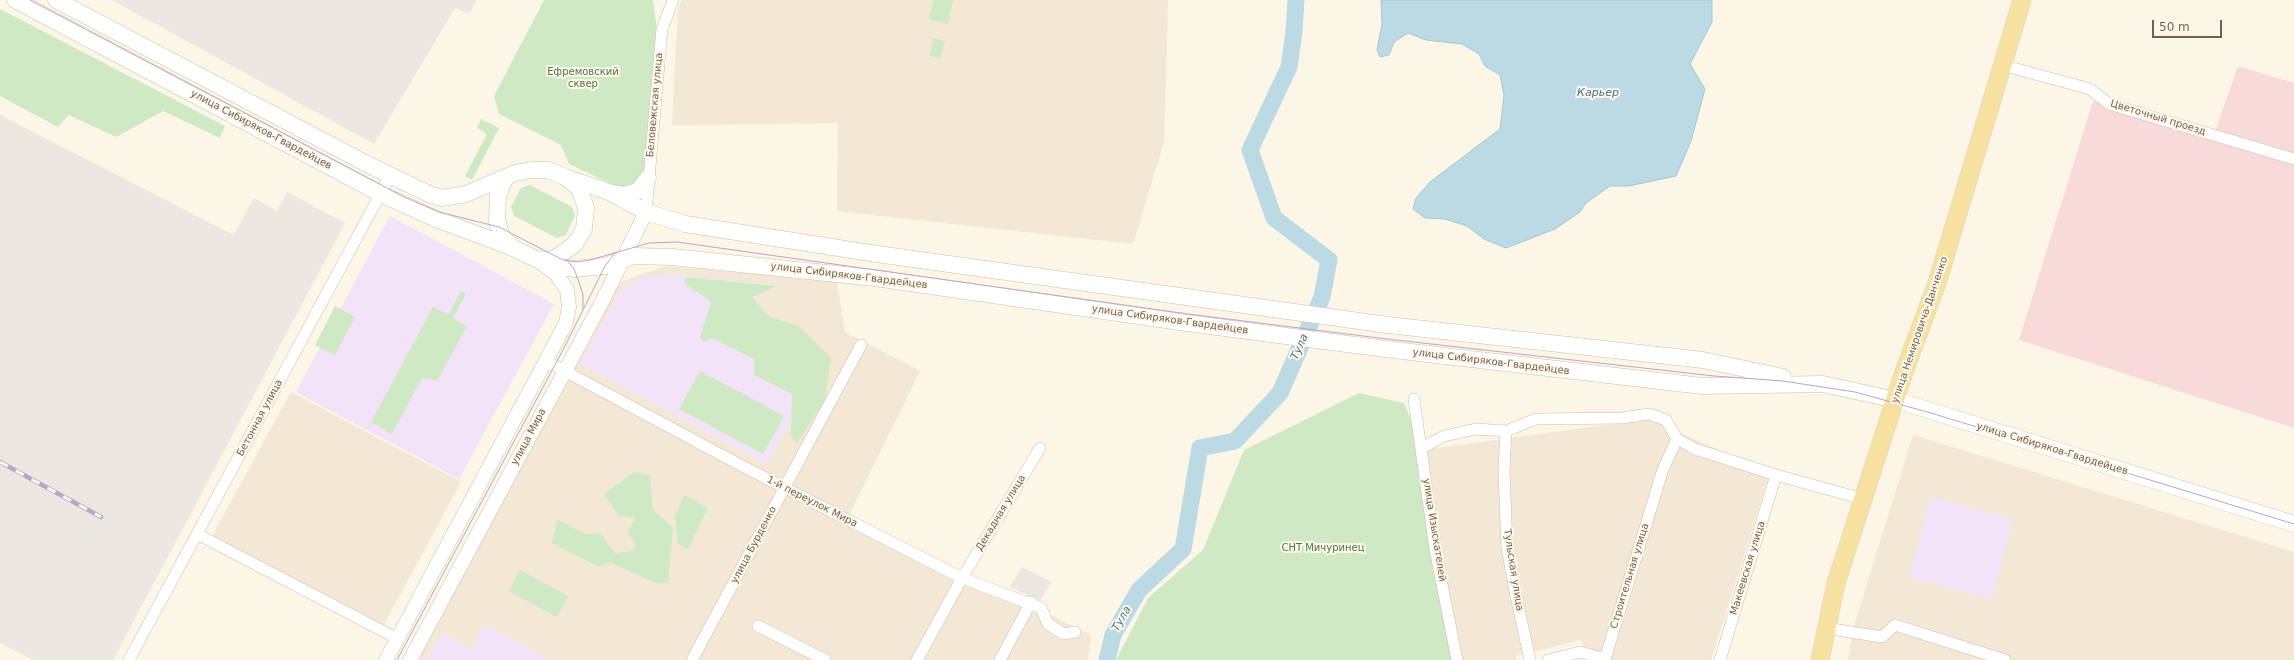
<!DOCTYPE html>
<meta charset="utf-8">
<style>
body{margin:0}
#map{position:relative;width:2294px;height:660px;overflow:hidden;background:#fbf6e6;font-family:"DejaVu Sans",sans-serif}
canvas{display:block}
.scale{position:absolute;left:2152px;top:20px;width:70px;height:18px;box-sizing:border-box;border:2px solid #745f4c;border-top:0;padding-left:5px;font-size:12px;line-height:14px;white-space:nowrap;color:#745f4c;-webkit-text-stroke:3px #fef9ec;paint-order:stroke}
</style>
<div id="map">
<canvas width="2294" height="660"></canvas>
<div class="scale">50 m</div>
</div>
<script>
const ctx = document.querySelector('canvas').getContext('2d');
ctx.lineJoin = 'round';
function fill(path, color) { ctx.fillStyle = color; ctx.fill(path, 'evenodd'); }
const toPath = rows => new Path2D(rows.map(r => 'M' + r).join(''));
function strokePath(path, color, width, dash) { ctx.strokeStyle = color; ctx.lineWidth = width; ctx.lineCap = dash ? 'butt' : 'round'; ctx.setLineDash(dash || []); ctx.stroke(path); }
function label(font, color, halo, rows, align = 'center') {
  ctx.font = font + ' "DejaVu Sans",sans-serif'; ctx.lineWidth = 4; ctx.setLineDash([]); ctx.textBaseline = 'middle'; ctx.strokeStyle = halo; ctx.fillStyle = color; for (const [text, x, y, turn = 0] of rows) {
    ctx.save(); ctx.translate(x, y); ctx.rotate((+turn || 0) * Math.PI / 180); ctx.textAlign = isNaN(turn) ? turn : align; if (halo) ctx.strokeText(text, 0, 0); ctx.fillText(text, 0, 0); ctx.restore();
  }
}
fill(toPath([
 [682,0,1168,0,1164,142,1133,244,837,211,838,123,672,125,678,8],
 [666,266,837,281,845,332,920,371,849,515,1091,635,1088,660,418,660,620,282],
 [291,392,461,482,381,630,212,536],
 [1650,419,1770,473,1711,660,1587,660,1581,640,1516,656,1516,660,1457,660,1423,450],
 [1913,435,2294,552,2294,660,1848,660,1853,629]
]), '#f3e8d5');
fill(toPath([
 [112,0,477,0,469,14,455,8,374,144],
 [0,115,234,235,254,198,277,211,287,192,345,223,113,660,33,660,0,643],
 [1022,567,1052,582,1040,601,1010,587]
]), '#ece7e0');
fill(toPath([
 [390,216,554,304,459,479,296,392],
 [673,275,757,283,756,312,805,395,766,464,580,364,620,291,643,276],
 [1931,497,2013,520,1991,599,1909,577],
 [485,625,549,660,426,660,441,632,472,649]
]), '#f3e3f8');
fill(toPath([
 [2238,66,2294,83,2294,428,2019,340,2093,101,2213,137]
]), '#f9dada');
fill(toPath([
 [544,0,653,0,657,31,644,175,634,189,624,190,569,164,561,145,499,114,494,96],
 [933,0,953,0,948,24,929,20],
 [0,9,225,126,220,138,163,111,116,137,69,115,58,127,0,96],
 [933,38,945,41,941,58,930,56],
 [481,119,499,128,472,180,465,176,487,134,477,128],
 [530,185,572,207,575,215,566,235,557,238,514,216,511,207,521,188],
 [686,277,776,286,752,297,770,317,799,326,831,358,825,400,797,443,791,437,792,394,754,375,754,359,711,338,703,342,700,338,711,301,684,284],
 [461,291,466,294,453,318,467,326,437,381,422,378,392,434,371,422,433,307,448,315],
 [335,306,355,317,335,355,315,345],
 [700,371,784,416,763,454,679,409],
 [1359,393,1404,403,1423,450,1457,660,1116,660,1148,598,1203,550,1244,450],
 [634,472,650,475,653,510,673,527,668,583,655,583,610,562,599,567,552,543,557,519,585,534,600,533,616,554,633,550,636,544,627,532,636,518,619,516,604,494],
 [684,495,708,508,688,549,678,544,675,516],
 [520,570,568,596,557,617,509,591]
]), '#cfe9c5');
const water = toPath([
 [1381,0,1712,0,1712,22,1690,64,1705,89,1691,141,1676,176,1629,186,1610,186,1586,203,1580,212,1555,229,1506,248,1484,239,1467,226,1445,219,1425,218,1413,209,1416,198,1430,182,1500,129,1504,95,1500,75,1485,66,1479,54,1462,44,1426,40,1408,33,1394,42,1389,55,1380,57,1377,50,1382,24,1381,0]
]);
fill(water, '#bbdae4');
strokePath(water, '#a2c8d6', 1);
strokePath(toPath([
 [1107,660,1113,635,1139,590,1183,549,1200,448,1235,441,1280,393,1322,297,1329,260,1274,218,1250,150,1289,67,1294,32,1296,0]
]), '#bbdae4', 17);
const minor = toPath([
 [2002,65,2090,89,2109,104,2294,159],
 [646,212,662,29,673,0],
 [546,361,744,467,962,578,1041,608,1048,624,1064,634,1075,632],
 [1414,399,1435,549,1457,660],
 [1506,431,1504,471,1507,548,1516,596,1530,660],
 [1677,439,1695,449,1776,475,1863,499],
 [1422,448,1444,436,1476,429,1506,431,1536,419,1622,418,1649,414,1666,420,1677,439],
 [197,534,398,639],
 [758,626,825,660],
 [1826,628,1882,637,1895,625,2005,660],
 [129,660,390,176],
 [692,660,861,345],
 [917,660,962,578,1040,448],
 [1000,660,1031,602],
 [1548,660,1580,652,1605,659,1663,469,1677,439],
 [1720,660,1776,475]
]);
const tertiary = toPath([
 [386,660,566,323,569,307,567,290,557,275,541,263],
 [410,660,602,302,646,212]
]);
const secondary = toPath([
 [15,0,381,194,436,219,511,247],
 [56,0,369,165,431,195,442,198,466,194,515,173,531,170,548,170,565,177,579,188,586,208,584,229,575,244,557,257,550,260,536,259,513,248,502,236,497,221,498,195,505,179],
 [565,177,609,192,646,212,685,224,877,254,1388,325,1703,360,1783,377],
 [611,193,625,195,638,191,648,178],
 [536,259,549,265,574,269,605,266,634,256,672,257,875,278,1187,323,1385,349,1702,386,1823,384,1896,400,2294,524]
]);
const primary = toPath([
 [1820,660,1836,583,1904,372,1937,283,2022,0]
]);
strokePath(minor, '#cdbead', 12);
strokePath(tertiary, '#cdbead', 15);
strokePath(secondary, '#d0bfaa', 17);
strokePath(primary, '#dbd5d0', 19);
strokePath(minor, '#fff', 11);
strokePath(tertiary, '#fff', 14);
strokePath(secondary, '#fff', 16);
strokePath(primary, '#f7e1a1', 18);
strokePath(toPath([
 [30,0,404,197,439,212,499,227,563,260,577,262,590,260,649,243,677,242,1188,314,1387,339,1714,376,1783,381,1855,392,1931,413,2294,524],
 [566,259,574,269,579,282,583,295,583,309],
 [397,660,564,348,605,266,615,253]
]), '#baa5c5', 1);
const rail = toPath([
 [0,462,101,517]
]);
strokePath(rail, '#baa5c5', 4.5);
strokePath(rail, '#fef9ec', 3, [9]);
label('10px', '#4d7944', '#fef9ec', [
 ["Ефремовский",583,72],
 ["сквер",583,84],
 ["СНТ Мичуринец",1323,548]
]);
label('10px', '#745f4c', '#fef9ec', [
 ["Беловежская улица",655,105,-85],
 ["Цветочный проезд",2158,118,17],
 ["улица Сибиряков-Гвардейцев",261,130,28],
 ["улица Сибиряков-Гвардейцев",849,276,7],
 ["улица Сибиряков-Гвардейцев",1170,320,8],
 ["улица Немировича-Данченко",1920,330,-71],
 ["улица Сибиряков-Гвардейцев",1491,362,7],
 ["Бетонная улица",260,418,-62],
 ["улица Мира",529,437,-62],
 ["улица Сибиряков-Гвардейцев",2052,449,17],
 ["1-й переулок Мира",812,502,27],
 ["Декадная улица",1001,513,-59],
 ["улица Изыскателей",1434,530,81],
 ["улица Бурденко",754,545,-62],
 ["Макеевская улица",1748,568,-73],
 ["Тульская улица",1513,570,81],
 ["Строительная улица",1630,576,-73]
]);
label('italic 11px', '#477486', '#fef9ec', [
 ["Карьер",1598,93],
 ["Тула",1300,347,-66],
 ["Тула",1122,619,-60]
]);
</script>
